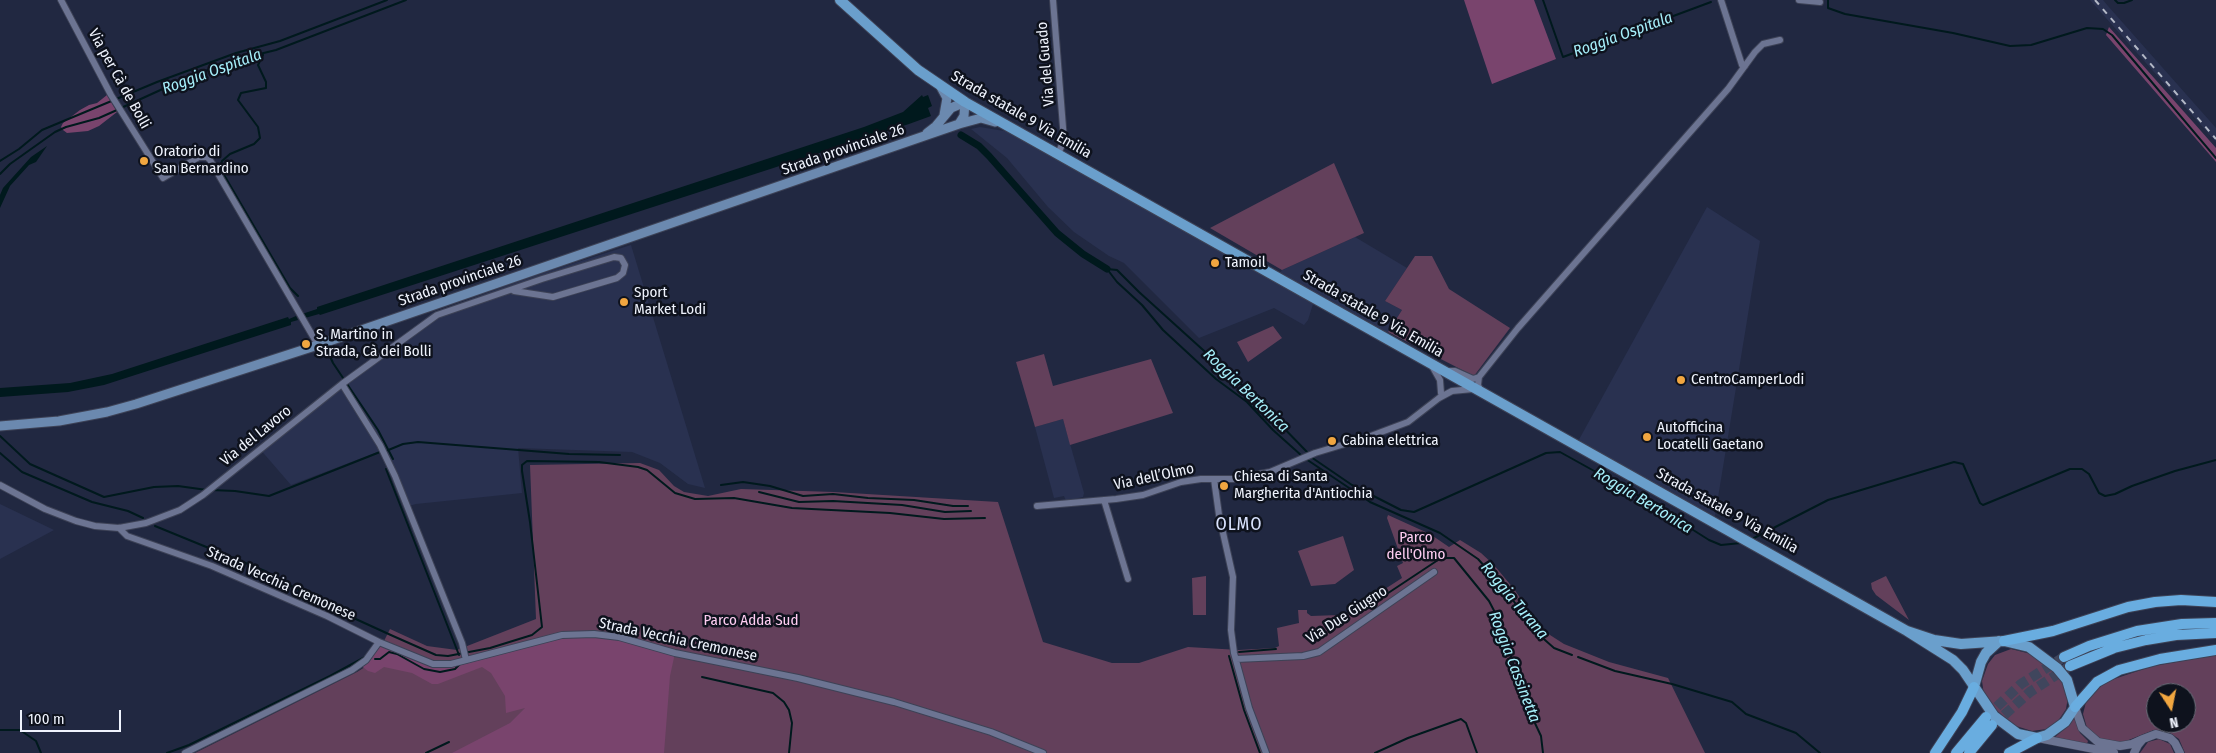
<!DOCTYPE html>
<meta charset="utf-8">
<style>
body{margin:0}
#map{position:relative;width:2216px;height:753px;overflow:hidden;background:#212841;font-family:"Fira Sans Condensed",sans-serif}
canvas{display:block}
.north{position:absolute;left:2146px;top:683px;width:50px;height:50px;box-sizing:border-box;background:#0e121d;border:1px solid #686c77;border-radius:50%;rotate:169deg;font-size:14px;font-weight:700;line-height:20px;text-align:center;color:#eff3fd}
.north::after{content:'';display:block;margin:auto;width:18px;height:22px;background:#f1a640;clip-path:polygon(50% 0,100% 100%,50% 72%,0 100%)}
.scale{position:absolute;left:20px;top:710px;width:101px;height:22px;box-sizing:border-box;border:2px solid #eff3fd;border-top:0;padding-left:6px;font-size:15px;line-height:18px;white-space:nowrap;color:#eff3fd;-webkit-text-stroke:4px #0e121d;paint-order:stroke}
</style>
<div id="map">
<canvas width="2216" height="753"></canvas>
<div class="north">N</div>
<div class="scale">100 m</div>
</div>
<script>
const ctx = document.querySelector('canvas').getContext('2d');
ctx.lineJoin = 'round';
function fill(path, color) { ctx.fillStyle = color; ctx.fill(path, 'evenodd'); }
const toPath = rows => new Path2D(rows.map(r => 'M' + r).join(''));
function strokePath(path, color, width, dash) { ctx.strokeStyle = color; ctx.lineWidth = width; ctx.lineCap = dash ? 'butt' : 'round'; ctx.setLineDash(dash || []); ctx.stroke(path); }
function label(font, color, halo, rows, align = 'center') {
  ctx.font = font + ' "Fira Sans Condensed",sans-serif'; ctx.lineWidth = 5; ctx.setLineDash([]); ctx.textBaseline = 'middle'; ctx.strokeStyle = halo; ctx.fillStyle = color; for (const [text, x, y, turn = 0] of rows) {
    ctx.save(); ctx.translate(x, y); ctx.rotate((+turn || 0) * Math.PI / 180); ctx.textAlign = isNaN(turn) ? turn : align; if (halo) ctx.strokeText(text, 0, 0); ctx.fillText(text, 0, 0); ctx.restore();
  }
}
fill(toPath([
 [2090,0,2103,0,2108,6,2216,128,2216,142],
 [980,127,1016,133,1314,301,1308,320,1304,325,1274,308,1199,338,1124,263,1109,256,1074,232,1048,207,1007,158,971,129],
 [1707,207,1760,241,1714,522,1576,445],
 [1355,237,1407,268,1385,301,1402,310,1386,335,1279,274,1282,270],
 [631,245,705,488,688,484,660,463,632,452,518,448,522,493,416,504,405,507,380,451,291,485,259,448,432,313,531,277],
 [1063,419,1084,493,1083,497,1066,501,1064,496,1054,498,1035,427],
 [0,504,54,530,0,559]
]), '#293150');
fill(toPath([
 [1334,163,1364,233,1282,270,1210,228],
 [1415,256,1432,256,1449,289,1510,328,1474,376,1388,332,1402,310,1385,301],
 [1273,326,1282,338,1248,362,1237,342],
 [1044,354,1053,386,1151,359,1173,413,1070,445,1063,419,1035,427,1016,362],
 [640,463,659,470,674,486,684,492,708,496,741,489,834,492,998,502,1043,642,1112,663,1139,663,1188,647,1239,650,1275,648,1279,646,1277,628,1299,623,1298,610,1307,610,1307,613,1311,616,1339,615,1340,618,1402,578,1397,566,1403,563,1387,518,1388,515,1430,534,1449,547,1460,540,1481,553,1494,565,1514,589,1539,625,1550,635,1564,644,1609,662,1668,678,1705,753,195,753,357,672,368,665,378,653,390,629,427,646,457,650,536,619,530,465],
 [1343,536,1354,570,1335,584,1311,586,1298,551],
 [1206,576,1206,615,1193,615,1192,578],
 [1886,576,1909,620,1876,595,1872,589,1871,583],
 [2011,649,2031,654,2056,673,2065,686,2068,697,2066,709,2058,721,2047,729,2032,731,2016,726,1997,711,1984,695,1982,681,1988,664,1995,655],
 [2216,655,2216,753,2185,753,2179,739,2167,731,2154,730,2121,743,2098,738,2087,728,2083,714,2087,698,2096,689,2111,680,2153,666],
 [2156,693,2186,693,2186,723,2156,723],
 [2073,719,2075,719,2080,733,2088,741,2087,744,2054,738,2068,726],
 [2159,739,2170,744,2174,753,2140,753,2148,742]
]), '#63405b');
fill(toPath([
 [1464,0,1534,0,1556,59,1492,84],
 [2109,27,2216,148,2216,162,2106,35],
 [107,95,117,112,99,126,88,131,67,133,63,130,61,127,63,123,80,110,89,105,97,103],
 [594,634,675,653,670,676,664,753,452,753,510,723,525,708,506,713,505,696,491,673,482,667,438,684,432,684,412,673,384,667,375,673,368,671,360,665,379,642,441,665,551,636]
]), '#79446d');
fill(toPath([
 [922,95,923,97,928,95,932,106,928,108,931,116,909,124,320,315,319,314,305,318,302,314,317,309,317,307,864,127,903,112],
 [47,146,36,162,29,165,10,186,0,208,0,195,3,188,31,157],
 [296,316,298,320,291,322,291,325,104,385,68,392,0,397,0,388,70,383,112,374,288,317,289,319]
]), '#00191d');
strokePath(toPath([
 [1543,0,1563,57,1711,2],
 [1828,0,1828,8,1845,14,1953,33,2010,46,2031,45,2087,28,2103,29,2112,35,2216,158],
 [2115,0,2118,3,2124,3,2132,0],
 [263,55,258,65,266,82,266,88,241,93,238,100,258,127,260,138,254,144,230,154,222,161,220,168,290,288,298,296],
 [121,108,189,77,235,60,276,50,406,0],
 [0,161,19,149,42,130,157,82,236,53,280,41,387,0],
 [0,174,10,164,55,132,66,127,99,118,117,110],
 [1107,269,1117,270,1139,292,1244,387,1308,453],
 [1107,269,1117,282,1142,305,1163,330,1216,379,1247,402,1273,430,1302,456],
 [326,347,333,363,378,430,393,459],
 [0,436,30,464,104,497,154,487,178,486,207,490],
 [386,451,403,444,418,442,569,454,620,455],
 [0,453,22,472,92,502,128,511,143,518],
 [1311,457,1352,485,1401,510,1414,512,1546,453,1560,452,1641,497,1709,540,1721,545,1741,543],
 [1306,459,1370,502,1440,533,1478,559,1504,588,1537,633,1554,648,1572,655],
 [386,469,459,655],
 [721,485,743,482,770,486,803,496,833,494,868,498,914,500,953,506,968,506],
 [211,490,235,491,269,496,380,452],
 [759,492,799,502,833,501,902,505,945,512,971,511],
 [155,526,265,571,325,605,393,636,436,655,448,656,490,648,532,635,542,627,530,522,522,471,522,465,527,461,599,462,638,467,647,470,675,493,695,499,734,498,792,508,890,513,944,519,985,518],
 [1752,539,1828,500,1954,462,1963,464,1980,503,1983,505,2070,469,2082,469,2089,474,2099,493,2105,496,2115,494,2132,486,2175,471,2216,460],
 [1355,615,1441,558,1454,558,1489,601,1501,624,1525,702,1541,736,1543,753],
 [1239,652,1276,649],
 [1229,656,1244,710,1260,753],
 [1578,657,1615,671,1672,684,1732,702,1746,714,1796,733,1820,753],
 [375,659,380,659,389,652,397,654,424,669,440,672,455,669,460,664],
 [702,677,773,693,784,702,789,710,792,723,789,753],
 [0,730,20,730,36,741,41,753],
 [167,753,189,745,330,676,365,657],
 [426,753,449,742],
 [1375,753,1408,738,1461,719,1466,723,1477,753]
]), '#00191d', 2);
strokePath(toPath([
 [961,135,979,146,989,156,1057,233,1083,254,1107,269]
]), '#00191d', 7);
strokePath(toPath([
 [1986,717,2021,684,2064,657],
 [1993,725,2030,692,2070,666]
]), '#40465d', 10, [10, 5]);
const minor = toPath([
 [61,0,111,95,163,178,199,157,207,157,210,160,318,345],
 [1053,0,1064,140,1058,154],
 [1721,0,1742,65,1745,66],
 [1799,0,1820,2,1819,0],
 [1432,366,1440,380,1441,393],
 [1448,371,1455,371,1473,379,1479,377],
 [342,384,380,445,395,476,462,643,466,660],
 [1481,392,1478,385,1479,377,1518,328,1728,89,1755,52,1763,44,1780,40],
 [1214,479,1219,515,1233,577,1231,630,1234,653,1249,708,1266,753],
 [0,485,45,509,76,521,95,526,119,528,146,523,180,510,203,495,342,384,437,315,542,279,614,257,621,258,625,265,623,273,617,278,553,297,514,291],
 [1104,500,1128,579],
 [1037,506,1116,499,1143,495,1181,482,1201,479,1233,479,1270,472,1315,453,1368,437,1408,422,1439,398,1452,391,1473,389],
 [119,528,127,536,212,566,327,616,379,642,433,664,451,664,562,635,594,634,619,637,675,653,798,678,894,702,991,732,1043,753],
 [1236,659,1303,656,1319,652,1434,572],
 [185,753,352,670,366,660,379,642]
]);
const tertiary = toPath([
 [2075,707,2082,728,2098,742,2120,746,2132,744,2143,739],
 [2038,738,2114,753],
 [2134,753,2138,745,2143,739,2156,734,2170,738,2175,743,2180,753]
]);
const secondary = toPath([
 [941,87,947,98,944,115],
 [927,133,936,126,951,108,965,102,964,116,959,124],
 [0,426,59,421,107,412,136,404,318,345,959,124,981,118,995,122]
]);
const primary = toPath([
 [840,0,918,70,965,102,1907,631,1953,660,1963,670,1994,716,2018,734,2037,738,2047,735,2065,722,2075,707,2067,680,2057,668,2029,647,2004,641,1961,644,1934,640,1907,631],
 [1974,687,1981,662,1986,653,1999,641]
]);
const trunk = toPath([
 [2004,641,2053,631,2128,607,2155,602,2181,600,2216,602],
 [2064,657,2089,646,2137,631,2182,624,2216,623],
 [2070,666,2114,648,2146,640,2176,635,2216,633],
 [2075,707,2097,682,2119,670,2160,659,2216,650],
 [1935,753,1962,712,1974,687],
 [1956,753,1986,717],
 [1969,753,1992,725],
 [2009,753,2037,738]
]);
strokePath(minor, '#3d4256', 8);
strokePath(tertiary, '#3d4256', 9);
strokePath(secondary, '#3d4256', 11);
strokePath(primary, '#3d4256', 12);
strokePath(trunk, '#3d4256', 12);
strokePath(minor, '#6c7492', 6);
strokePath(tertiary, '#6c7492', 8);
strokePath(secondary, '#6b89af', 9);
strokePath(primary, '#6a9fcc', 10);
strokePath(trunk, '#69ade0', 10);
strokePath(toPath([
 [2095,0,2216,139]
]), '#b3b8c6', 2, [6, 6]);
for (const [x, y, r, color] of [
 [144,161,5,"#f1a640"],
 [1215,263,5,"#f1a640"],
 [624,302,5,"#f1a640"],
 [306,344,5,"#f1a640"],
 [1681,380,5,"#f1a640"],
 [1647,437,5,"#f1a640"],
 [1332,441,5,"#f1a640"],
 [1224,486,5,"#f1a640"]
]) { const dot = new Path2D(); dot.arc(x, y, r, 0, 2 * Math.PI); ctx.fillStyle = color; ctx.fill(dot); strokePath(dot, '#0e121d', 2); }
label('15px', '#eff3fd', '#0e121d', [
 ["Via del Guado",1046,64,-95],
 ["Via per Cà de Bolli",119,79,61],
 ["Strada statale 9 Via Emilia",1021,115,30],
 ["Strada provinciale 26",843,150,-19],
 ["Strada provinciale 26",460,281,-19],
 ["Strada statale 9 Via Emilia",1373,314,30],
 ["Via del Lavoro",256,436,-39],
 ["Via dell’Olmo",1154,477,-12],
 ["Strada statale 9 Via Emilia",1727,511,29],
 ["Strada Vecchia Cremonese",281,584,24],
 ["Via Due Giugno",1347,615,-33],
 ["Strada Vecchia Cremonese",678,640,12]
]);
label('15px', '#eff3fd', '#0e121d', [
 ["Oratorio di",154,152],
 ["San Bernardino",154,169],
 ["Tamoil",1225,263],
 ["Sport",634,293],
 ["Market Lodi",634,310],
 ["S. Martino in",316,335],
 ["Strada, Cà dei Bolli",316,352],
 ["CentroCamperLodi",1691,380],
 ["Autofficina",1657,428],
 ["Locatelli Gaetano",1657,445],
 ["Cabina elettrica",1342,441],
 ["Chiesa di Santa",1234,477],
 ["Margherita d'Antiochia",1234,494]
], 'left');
label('15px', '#ffcdf2', '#0e121d', [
 ["Parco",1416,538],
 ["dell'Olmo",1416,555],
 ["Parco Adda Sud",751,621]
]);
label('italic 16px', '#a6effa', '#0e121d', [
 ["Roggia Ospitala",1623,35,-20],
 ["Roggia Ospitala",212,72,-20],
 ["Roggia Bertonica",1246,391,44],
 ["Roggia Bertonica",1643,501,31],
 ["Roggia Turana",1514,601,50],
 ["Roggia Cassinetta",1514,667,69]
]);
ctx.letterSpacing = '1px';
label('18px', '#dae3fe', '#0e121d', [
 ["OLMO",1239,525]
]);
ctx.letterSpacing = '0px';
</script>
